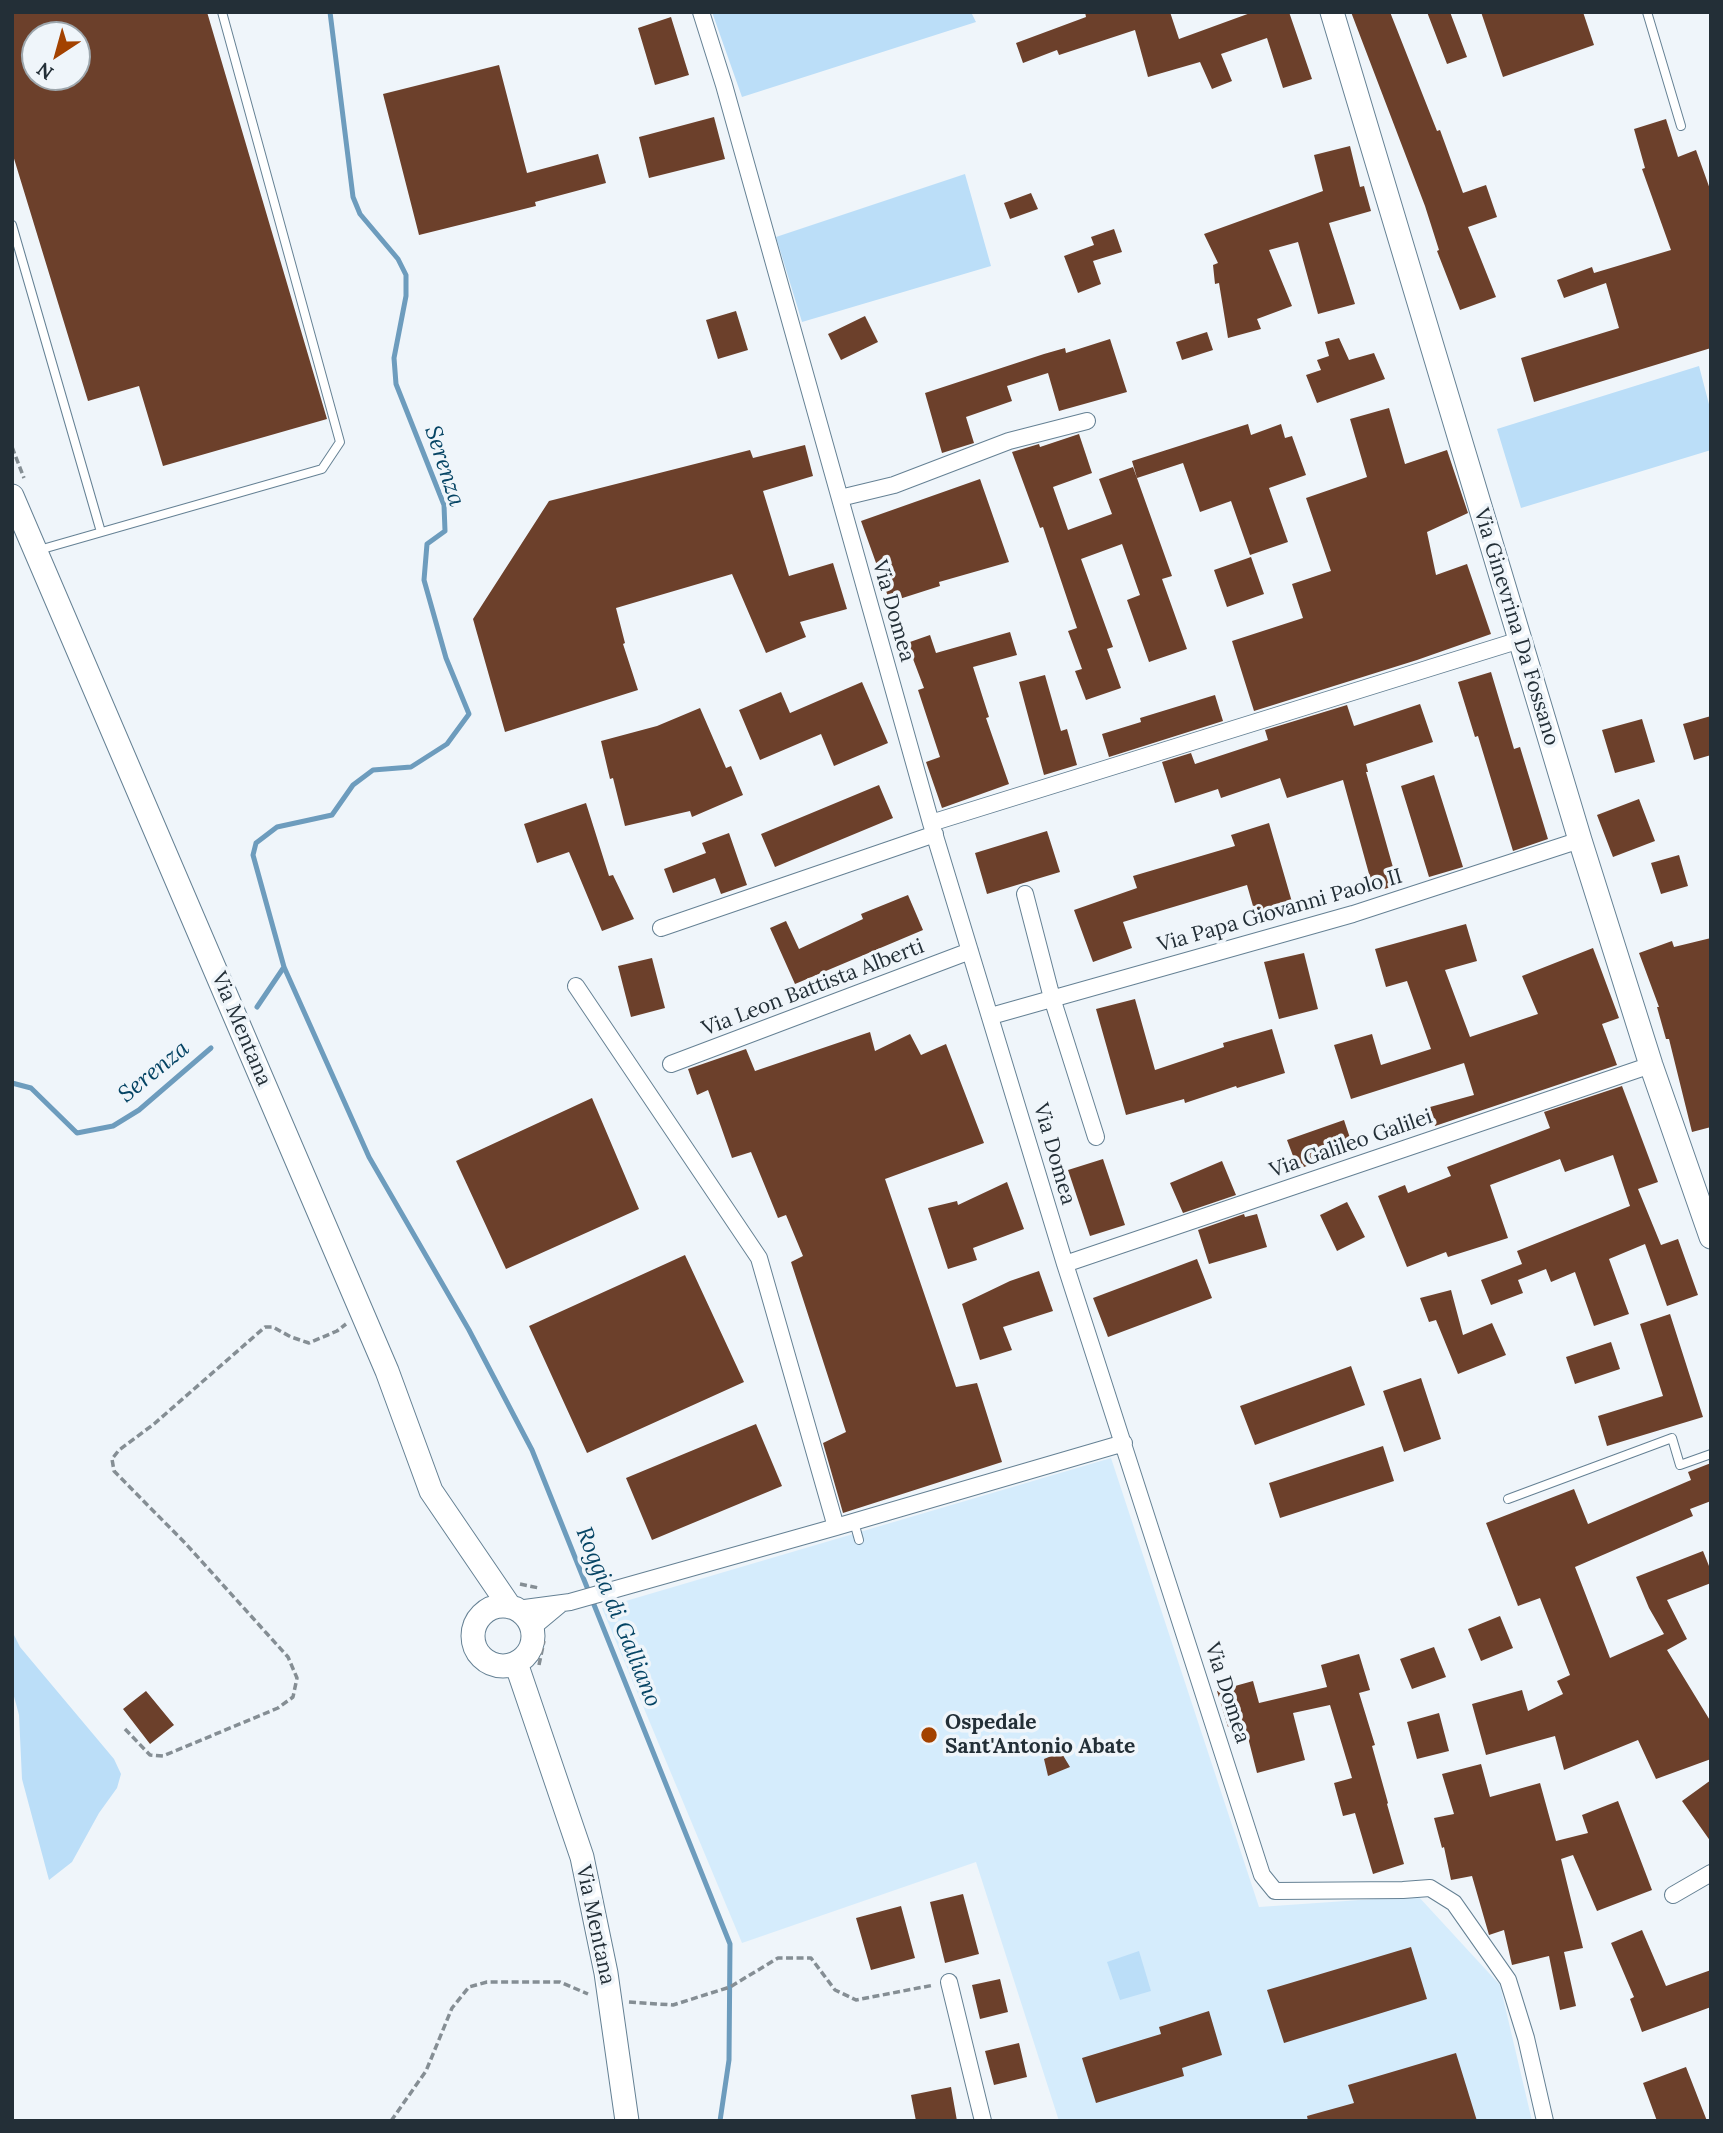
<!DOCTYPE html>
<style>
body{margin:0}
#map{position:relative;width:1723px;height:2133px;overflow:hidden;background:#eff5fa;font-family:Lora,serif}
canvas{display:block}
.frame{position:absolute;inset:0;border:14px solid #232f37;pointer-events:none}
.north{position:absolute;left:21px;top:21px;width:70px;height:70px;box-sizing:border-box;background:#eff5fa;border:2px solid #9da6ac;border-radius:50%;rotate:216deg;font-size:19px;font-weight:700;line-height:28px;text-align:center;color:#232f37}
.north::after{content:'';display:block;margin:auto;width:24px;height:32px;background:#a34200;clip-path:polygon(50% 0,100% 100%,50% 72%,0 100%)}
</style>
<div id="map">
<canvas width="1723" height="2133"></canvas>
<div class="frame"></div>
<div class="north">N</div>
</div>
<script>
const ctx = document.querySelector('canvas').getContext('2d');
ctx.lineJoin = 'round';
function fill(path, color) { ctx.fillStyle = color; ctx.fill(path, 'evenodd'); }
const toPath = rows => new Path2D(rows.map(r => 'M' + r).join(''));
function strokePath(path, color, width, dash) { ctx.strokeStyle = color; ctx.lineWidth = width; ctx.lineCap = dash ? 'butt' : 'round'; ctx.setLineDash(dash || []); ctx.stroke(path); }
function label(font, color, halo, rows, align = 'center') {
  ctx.font = font + ' Lora,serif'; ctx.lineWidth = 7; ctx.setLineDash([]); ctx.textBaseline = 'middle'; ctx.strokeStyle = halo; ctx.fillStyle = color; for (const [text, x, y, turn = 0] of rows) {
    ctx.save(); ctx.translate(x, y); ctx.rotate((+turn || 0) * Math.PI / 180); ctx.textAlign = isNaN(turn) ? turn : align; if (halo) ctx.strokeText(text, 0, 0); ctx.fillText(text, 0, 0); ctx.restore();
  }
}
fill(toPath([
 [1111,1458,1259,1907,1418,1896,1500,1985,1532,2121,1059,2121,976,1862,742,1943,602,1608]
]), '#d5ecfc');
fill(toPath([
 [712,12,971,12,976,22,742,97],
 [965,174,991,266,802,322,776,237],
 [1699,366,1711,412,1711,450,1521,508,1497,429],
 [12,1631,20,1647,114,1759,121,1774,117,1788,99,1813,72,1862,49,1880,22,1779,19,1715,12,1689],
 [1139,1951,1151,1991,1120,2000,1107,1962]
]), '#bbdef8');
strokePath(toPath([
 [330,12,353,197,360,214,398,259,406,275,406,296,394,358,396,384,444,505,445,531,427,544,424,580,446,658,469,714,447,744,411,767,373,770,353,785,332,815,277,827,256,843,253,855,284,967,369,1157,469,1330,532,1450,730,1944,729,2060,720,2121],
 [257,1007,284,967],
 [12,1083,31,1088,77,1133,113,1126,139,1110,211,1048]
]), '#6d9cbd', 5);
fill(toPath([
 [12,12,207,12,327,419,163,466,139,386,88,401,12,152],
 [35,35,77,35,77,77,35,77],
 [1085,12,1170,12,1179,39,1253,12,1289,12,1312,79,1283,88,1267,38,1221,54,1232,81,1212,89,1200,62,1148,77,1135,30,1059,55,1057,50,1023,63,1016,43,1086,17],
 [1351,12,1390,12,1437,131,1440,130,1463,193,1486,185,1497,217,1468,227,1496,297,1460,310,1437,251,1439,250,1425,206],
 [1427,12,1450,12,1467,57,1447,64],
 [1481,12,1583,12,1594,45,1503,77],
 [671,17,689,75,655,85,638,28],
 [499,65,527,173,598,154,606,183,535,202,536,206,419,235,383,94],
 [714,117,725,159,649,178,639,137],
 [1666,119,1678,157,1696,150,1711,192,1711,348,1534,402,1521,358,1619,328,1606,283,1564,298,1557,280,1592,267,1594,273,1671,250,1642,169,1645,168,1634,129],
 [1350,146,1360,187,1364,186,1371,211,1329,223,1355,304,1318,314,1298,242,1269,250,1292,306,1257,319,1261,329,1228,338,1219,283,1215,284,1213,265,1218,263,1204,234,1323,191,1314,155],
 [1031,193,1038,209,1010,219,1004,203],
 [1114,229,1122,252,1093,261,1101,284,1078,293,1064,256,1094,245,1091,237],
 [736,311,748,350,718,359,706,320],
 [865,316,878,342,841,360,828,334],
 [1207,332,1213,350,1182,360,1176,342],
 [1339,338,1349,360,1374,353,1385,379,1317,403,1306,375,1321,370,1317,360,1329,356,1325,342],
 [1110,339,1127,392,1059,411,1048,373,1007,386,1012,401,966,417,974,443,942,453,925,393,1044,354,1065,348,1066,353],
 [1389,408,1405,464,1447,450,1468,513,1427,532,1436,575,1467,564,1491,634,1417,660,1254,711,1232,641,1303,618,1292,584,1331,571,1306,498,1367,477,1350,419],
 [1248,424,1251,435,1281,424,1285,438,1292,436,1306,475,1269,488,1288,542,1250,555,1231,501,1200,512,1183,463,1137,478,1132,461],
 [1079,434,1092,473,1053,487,1068,530,1112,514,1099,479,1133,467,1172,576,1162,579,1187,649,1149,662,1127,600,1140,595,1122,544,1081,559,1113,647,1107,649,1121,688,1086,700,1075,671,1082,669,1068,631,1077,628,1043,527,1040,528,1012,452,1039,444,1040,447],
 [805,445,813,476,763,491,789,576,833,563,847,609,800,622,806,637,766,653,732,574,616,608,625,643,623,644,638,690,505,732,473,619,549,501,750,450,753,458],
 [980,479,1009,562,939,582,940,586,890,602,861,521],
 [1251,557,1264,594,1227,607,1214,570],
 [1010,632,1017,655,973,667,989,717,986,718,1009,784,942,808,926,762,940,757,918,690,924,688,907,643,930,635,936,653],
 [1491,672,1514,749,1520,747,1548,839,1513,851,1478,736,1475,737,1458,682],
 [1045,675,1061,731,1067,729,1077,765,1044,775,1019,682],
 [862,682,888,743,834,766,821,734,760,760,739,710,781,692,790,713],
 [1215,695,1223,721,1109,757,1102,734,1141,722,1140,718],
 [1420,704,1433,742,1366,764,1368,772,1366,772,1398,885,1374,892,1343,780,1287,798,1280,778,1221,798,1218,789,1175,803,1162,762,1191,753,1195,764,1268,740,1265,730,1347,705,1354,726],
 [700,708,726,768,731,766,743,795,692,817,690,811,625,826,613,778,610,779,601,741,657,726],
 [1711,716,1711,755,1694,760,1683,724],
 [1642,719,1655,762,1615,773,1602,730],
 [1434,775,1463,867,1429,877,1401,786],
 [879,785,893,818,775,867,761,834],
 [1639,799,1655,841,1613,857,1597,815],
 [586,803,609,876,613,875,634,919,602,931,569,852,537,863,524,824],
 [1269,823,1292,902,1255,913,1247,885,1123,922,1132,948,1093,962,1074,910,1137,888,1133,876,1235,846,1231,835],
 [1047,831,1060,872,987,894,975,853],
 [729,833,747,885,721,894,715,878,673,893,664,869,706,853,702,843],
 [1679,855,1688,886,1661,894,1651,863],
 [908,895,923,930,795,984,770,928,786,921,799,949,863,919,861,914],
 [1466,924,1477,961,1445,970,1470,1037,1538,1014,1522,976,1593,948,1619,1018,1602,1024,1617,1065,1435,1126,1430,1107,1474,1095,1464,1063,1351,1099,1334,1045,1372,1034,1381,1065,1431,1049,1407,981,1386,987,1375,949],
 [1711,938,1711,1127,1692,1132,1669,1039,1666,1039,1657,1007,1659,1007,1639,953,1672,941,1674,947],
 [1304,953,1318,1009,1279,1019,1264,962],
 [652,958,665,1008,631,1017,618,966],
 [1135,999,1155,1070,1224,1047,1223,1043,1272,1029,1285,1073,1237,1088,1236,1086,1185,1103,1184,1099,1126,1115,1096,1009],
 [870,1032,875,1051,910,1034,921,1055,946,1044,984,1143,885,1179,956,1387,977,1383,1002,1462,843,1513,823,1443,846,1432,791,1262,803,1256,786,1215,778,1218,751,1152,732,1158,708,1090,697,1095,688,1069,746,1049,755,1071],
 [1622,1086,1658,1182,1638,1189,1661,1245,1678,1239,1698,1295,1667,1306,1645,1244,1609,1259,1629,1314,1594,1326,1575,1272,1551,1282,1546,1269,1518,1280,1523,1293,1491,1305,1481,1280,1522,1264,1517,1251,1630,1206,1613,1155,1565,1172,1560,1159,1490,1185,1508,1238,1448,1257,1446,1252,1407,1267,1378,1196,1405,1185,1408,1193,1451,1176,1447,1167,1550,1128,1544,1112],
 [592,1098,639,1209,506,1269,456,1161],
 [1344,1120,1354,1150,1298,1169,1287,1140],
 [1103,1159,1125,1225,1090,1236,1068,1170],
 [1222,1161,1236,1195,1183,1213,1170,1183],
 [1007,1182,1024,1229,973,1248,977,1260,948,1269,928,1208,957,1201,958,1205],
 [1347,1202,1365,1237,1337,1251,1320,1215],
 [1244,1214,1245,1217,1257,1214,1267,1247,1209,1264,1198,1230],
 [685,1255,744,1382,587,1453,529,1326],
 [1197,1259,1212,1298,1108,1337,1093,1298],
 [1039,1271,1053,1311,1003,1327,1012,1350,980,1360,962,1304,1010,1281],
 [1451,1290,1463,1335,1492,1323,1506,1355,1458,1374,1436,1320,1429,1322,1420,1298],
 [1670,1314,1703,1417,1607,1446,1598,1416,1663,1396,1640,1324],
 [1611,1342,1620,1369,1575,1384,1566,1357],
 [1351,1366,1365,1405,1255,1445,1240,1406],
 [1421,1378,1441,1439,1404,1452,1383,1391],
 [756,1424,782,1486,652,1540,626,1478],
 [1383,1446,1394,1481,1280,1518,1269,1483],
 [1711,1463,1711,1501,1690,1509,1693,1516,1575,1567,1610,1658,1664,1634,1649,1608,1636,1577,1703,1551,1711,1571,1711,1583,1667,1600,1687,1639,1667,1650,1711,1722,1711,1759,1656,1779,1638,1740,1564,1770,1555,1736,1486,1755,1472,1704,1522,1690,1528,1711,1563,1694,1557,1681,1570,1675,1540,1598,1518,1606,1486,1523,1574,1489,1588,1524,1691,1480,1688,1472],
 [1500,1616,1513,1648,1481,1661,1468,1629],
 [1434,1647,1446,1677,1412,1689,1400,1659],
 [1359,1654,1370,1690,1359,1693,1375,1745,1372,1746,1388,1803,1387,1804,1404,1864,1373,1874,1355,1813,1343,1816,1334,1783,1352,1778,1330,1705,1293,1713,1305,1760,1257,1773,1244,1722,1228,1727,1217,1691,1253,1681,1259,1703,1327,1687,1321,1665],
 [146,1691,174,1725,150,1744,123,1709],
 [1439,1713,1449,1751,1417,1759,1407,1722],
 [1061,1752,1070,1767,1048,1776,1044,1759],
 [1481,1764,1490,1797,1540,1783,1556,1841,1588,1833,1582,1815,1618,1801,1652,1890,1597,1911,1573,1855,1561,1859,1583,1948,1564,1952,1576,2006,1560,2010,1549,1956,1512,1965,1504,1930,1489,1935,1472,1876,1451,1880,1444,1847,1442,1848,1434,1818,1454,1814,1442,1774],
 [1711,1780,1711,1842,1682,1801],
 [963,1894,979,1954,945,1963,930,1902],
 [901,1906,915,1958,871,1970,856,1918],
 [1642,1930,1666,1986,1711,1970,1711,2007,1642,2032,1630,1999,1634,1997,1611,1943],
 [1411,1947,1427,1999,1284,2043,1267,1990],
 [1000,1979,1008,2012,980,2019,972,1985],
 [1209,2011,1222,2055,1182,2068,1184,2076,1096,2103,1082,2058,1161,2034,1159,2027],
 [1019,2043,1027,2077,994,2085,985,2051],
 [1456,2053,1477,2121,1308,2121,1307,2116,1354,2103,1348,2085],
 [1686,2067,1707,2121,1657,2121,1643,2083],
 [951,2087,957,2121,916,2121,911,2095]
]), '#6c402b');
const lane = toPath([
 [1647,12,1681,126],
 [12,225,101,532],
 [39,550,322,469,340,442,222,12],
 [1508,1499,1672,1438,1680,1465,1711,1454],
 [854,1522,859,1540]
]);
const street = toPath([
 [701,12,724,85,931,823,1065,1264,1262,1875,1275,1891,1403,1890,1430,1888,1454,1903,1508,1980,1526,2038,1545,2121],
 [840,498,894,485,1009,441,1087,421],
 [931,823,1520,640],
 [1025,894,1052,998,1096,1137],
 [661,928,935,834],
 [576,986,759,1258,836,1527],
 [991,1016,1353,914,1580,840],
 [671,1064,970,951],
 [1065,1264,1651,1065],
 [517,1609,570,1602,836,1527,1124,1443],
 [532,1628,562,1603],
 [1673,1895,1711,1873],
 [949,1982,983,2121]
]);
const secondary = toPath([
 [1332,12,1580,840,1651,1065,1711,1237],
 [12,496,387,1371,431,1491,510,1607],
 '473 1636a30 30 0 1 1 60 0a30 30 0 1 1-60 0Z',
 [516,1663,582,1857,606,1973,627,2121]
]);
strokePath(lane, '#658194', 10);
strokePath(street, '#658194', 18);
strokePath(secondary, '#658194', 25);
strokePath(toPath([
 [12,447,24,478],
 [520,1584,539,1588],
 [539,1665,544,1641],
 [125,1729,150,1755,163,1756,278,1708,293,1697,297,1678,288,1657,186,1544,114,1471,112,1459,119,1450,154,1424,265,1327,273,1327,291,1337,309,1343,337,1331,346,1324],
 [629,2002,673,2005,730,1987,778,1958,811,1958,835,1990,856,2000,934,1985],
 [391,2121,426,2071,452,2008,469,1987,487,1982,560,1982,588,1994]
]), '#858e94', 3.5, [7, 3.5]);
strokePath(lane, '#fff', 8);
strokePath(street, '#fff', 16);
strokePath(secondary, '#fff', 23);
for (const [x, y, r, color] of [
 [929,1735,9,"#a34200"]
]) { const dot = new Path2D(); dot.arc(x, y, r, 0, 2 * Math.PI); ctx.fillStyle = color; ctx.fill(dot); strokePath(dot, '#eff5fa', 2.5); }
label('21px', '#232f37', '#eff5fa', [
 ["Via Domea",893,611,74],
 ["Via Ginevrina Da Fossano",1516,627,73],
 ["Via Papa Giovanni Paolo II",1280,911,-16],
 ["Via Leon Battista Alberti",813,988,-21],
 ["Via Mentana",241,1029,67],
 ["Via Galileo Galilei",1351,1144,-19],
 ["Via Domea",1054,1154,74],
 ["Via Domea",1227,1693,72],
 ["Via Mentana",595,1925,78]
]);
label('bold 21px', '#232f37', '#eff5fa', [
 ["Ospedale",945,1723],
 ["Sant'Antonio Abate",945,1747]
], 'left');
label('italic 23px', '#054464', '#eff5fa', [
 ["Serenza",444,466,72],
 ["Serenza",154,1072,-39],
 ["Roggia di Galliano",618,1617,68]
]);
</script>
